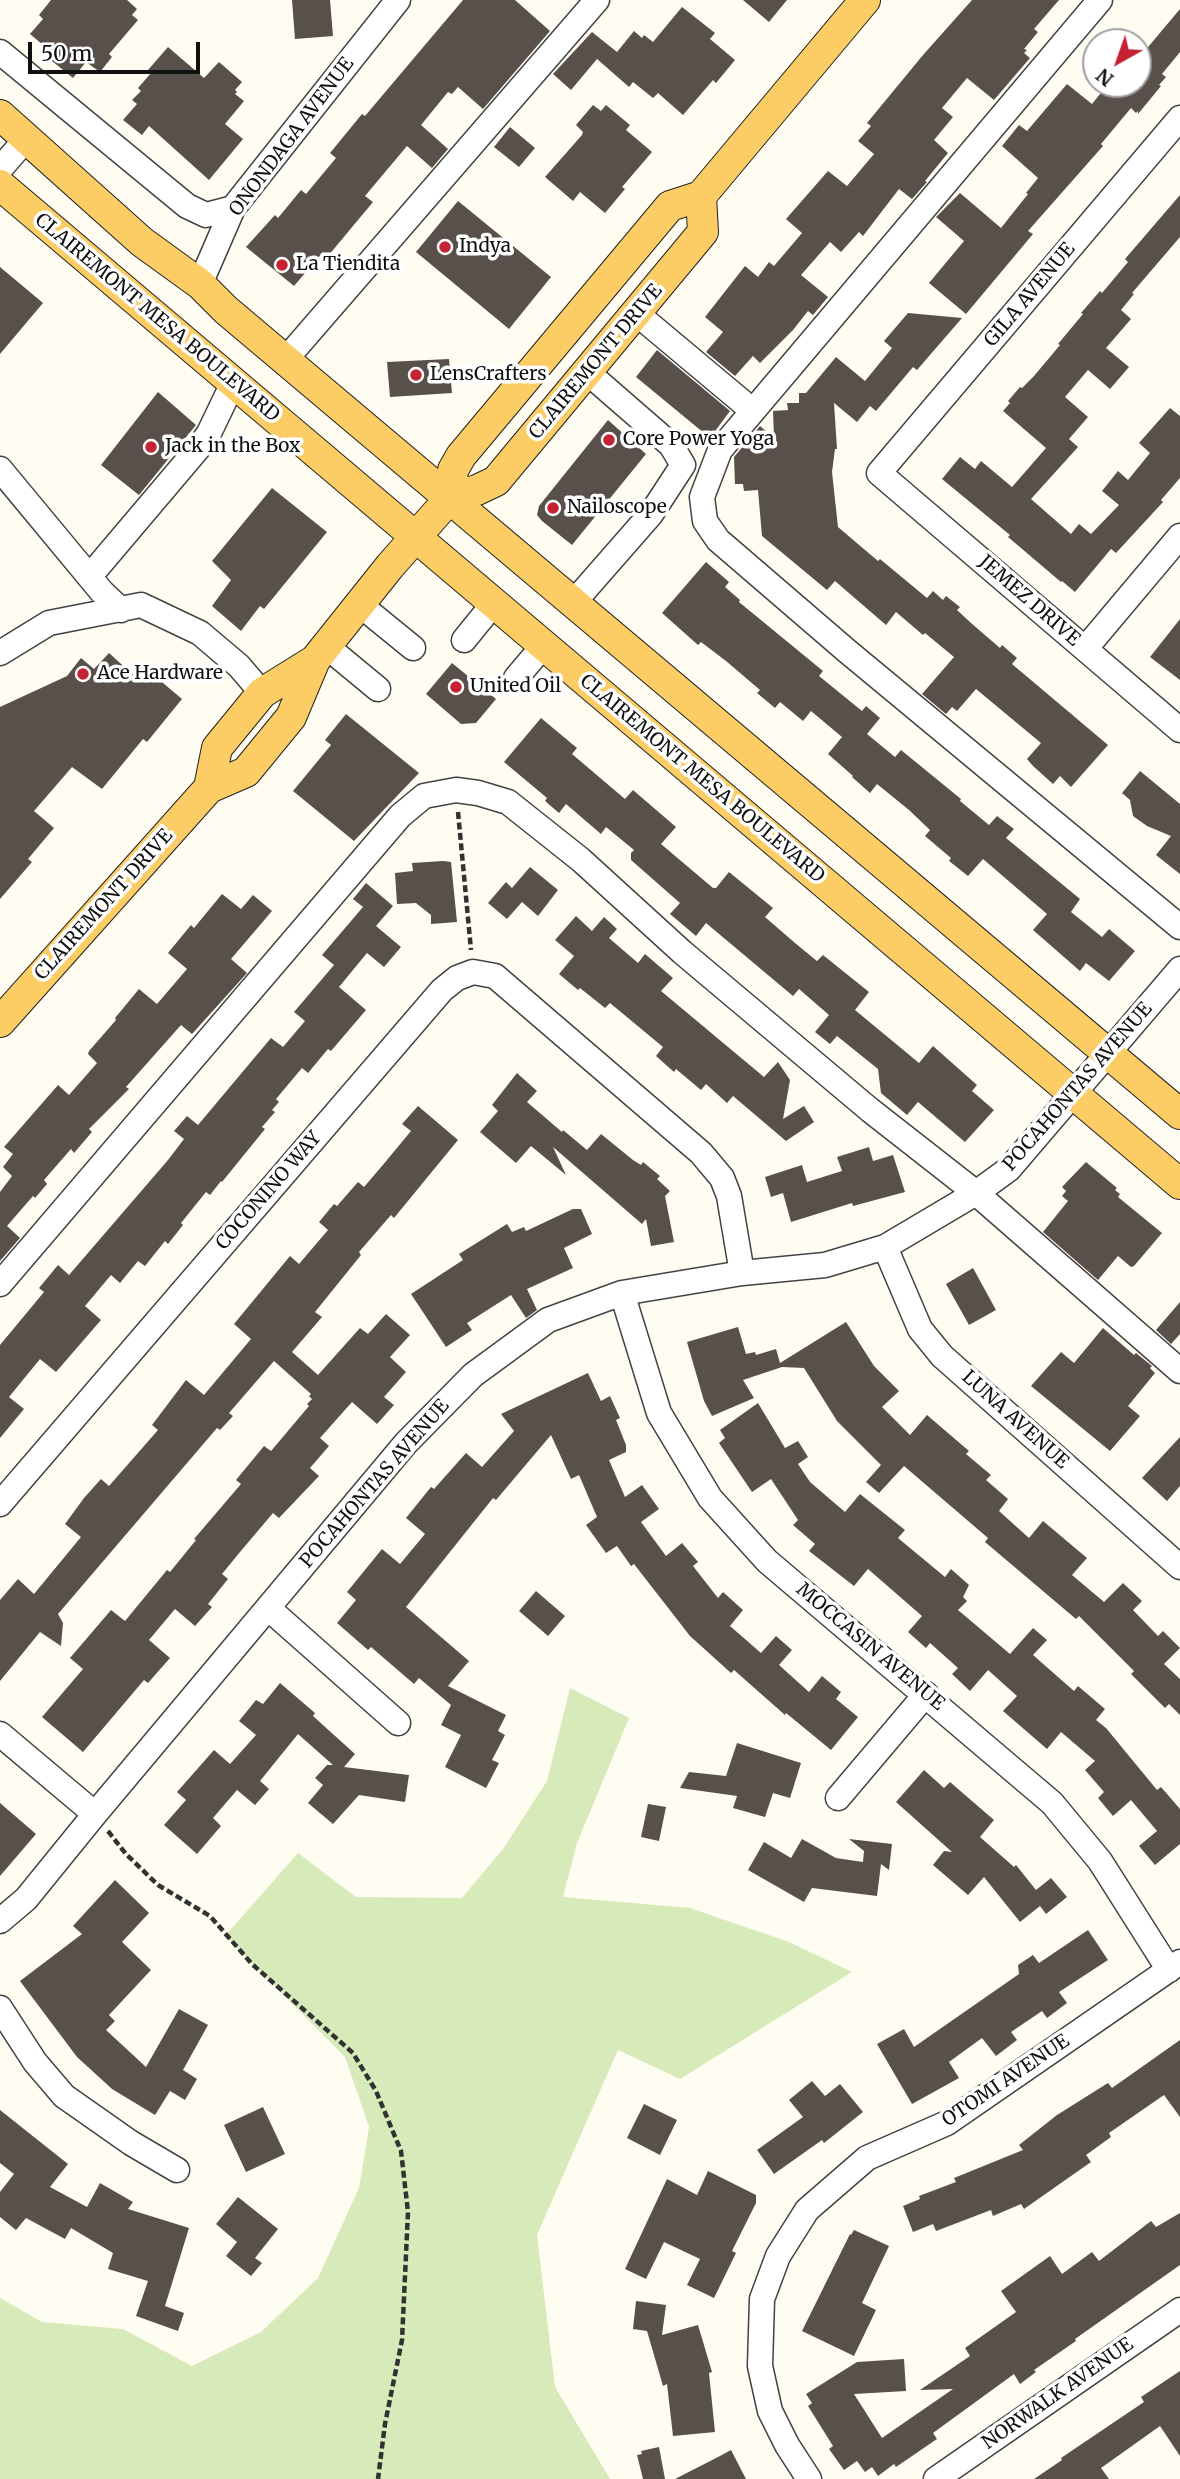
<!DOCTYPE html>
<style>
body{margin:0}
#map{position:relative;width:1180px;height:2479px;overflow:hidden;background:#fffcf2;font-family:Merriweather,serif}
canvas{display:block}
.north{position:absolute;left:1082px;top:28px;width:70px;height:70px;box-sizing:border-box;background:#fff;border:2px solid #9f9f9f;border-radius:50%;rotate:220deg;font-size:19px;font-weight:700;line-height:28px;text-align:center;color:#101010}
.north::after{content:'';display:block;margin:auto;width:24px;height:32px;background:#c52234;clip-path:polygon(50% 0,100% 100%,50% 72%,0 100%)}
.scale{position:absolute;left:28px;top:42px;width:172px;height:32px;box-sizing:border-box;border:4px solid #101010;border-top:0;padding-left:9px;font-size:21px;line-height:24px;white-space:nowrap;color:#101010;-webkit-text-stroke:5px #fff;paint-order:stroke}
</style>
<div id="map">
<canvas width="1180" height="2479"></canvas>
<div class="north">N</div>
<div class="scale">50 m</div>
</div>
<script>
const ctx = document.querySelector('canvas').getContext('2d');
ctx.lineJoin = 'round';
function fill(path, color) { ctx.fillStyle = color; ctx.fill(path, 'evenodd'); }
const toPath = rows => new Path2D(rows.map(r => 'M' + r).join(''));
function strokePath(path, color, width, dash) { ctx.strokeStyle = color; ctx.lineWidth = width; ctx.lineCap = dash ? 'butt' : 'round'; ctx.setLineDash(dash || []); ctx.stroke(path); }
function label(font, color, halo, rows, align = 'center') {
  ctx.font = font + ' Merriweather,serif'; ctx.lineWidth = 7; ctx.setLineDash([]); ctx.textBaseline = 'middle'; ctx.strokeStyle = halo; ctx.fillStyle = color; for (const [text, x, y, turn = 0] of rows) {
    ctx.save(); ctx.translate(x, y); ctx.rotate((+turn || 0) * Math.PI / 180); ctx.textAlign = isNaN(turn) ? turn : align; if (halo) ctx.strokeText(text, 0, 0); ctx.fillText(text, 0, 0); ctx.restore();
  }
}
fill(toPath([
 [570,1688,629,1718,577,1843,563,1897,690,1908,789,1942,852,1972,680,2079,618,2050,537,2235,555,2387,610,2479,0,2479,0,2298,42,2322,123,2329,192,2366,261,2332,318,2278,359,2188,369,2127,345,2057,225,1936,298,1853,356,1897,462,1898,503,1849,547,1781]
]), '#d7ebba');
fill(toPath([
 [51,0,127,0,137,9,132,15,138,20,109,54,112,57,100,72,86,62,73,78,52,61,56,56,30,34,43,19,39,15],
 [292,0,330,0,333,36,295,39],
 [463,0,515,0,550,31,483,109,458,87,452,94,448,92,421,125,448,149,432,168,407,146,365,196,373,202,328,256,323,252,294,286,246,247,275,215,278,218,301,190,306,194,336,158,330,153,362,114,365,116],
 [743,0,787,0,769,22],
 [972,0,1059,0,1034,29,1038,32,1024,49,1027,50,1024,53,1030,58,994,100,967,78,942,108,953,117,934,140,948,153,925,181,927,182,912,199,899,189,863,236,859,232,841,252,830,242,801,275,828,297,813,315,808,311,793,330,760,363,753,356,735,376,706,352,723,332,705,317,745,266,758,277,769,262,774,266,802,233,786,219,828,171,847,186,874,154,858,141,871,126,867,123,923,55],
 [682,7,715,33,710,39,735,60,716,83,713,80,683,115,658,93,653,98,633,82,629,87,597,59,571,90,553,74,592,32,617,52,634,31,642,38,644,35,653,42],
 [1180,9,1180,52,1162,74,1166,77,1159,85,1161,86,1138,114,1138,111,1136,113,1131,108,1101,144,1103,146,1028,231,1033,234,966,314,929,283,964,241,936,217,960,193,1001,228,1028,194,1026,193,1038,178,1002,146,1019,125,1027,131,1067,84,1092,104,1108,84,1138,84,1138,59],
 [168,47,204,78,219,62,242,82,235,90,237,92,235,94,244,101,225,124,243,139,209,180,149,126,142,135,123,120,137,104,132,100,141,91,138,88,151,73,148,70],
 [593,105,601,111,606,105,630,125,626,130,652,152,622,187,625,189,605,213,580,192,573,201,545,177,582,135,583,132,576,125],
 [510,127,535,148,519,167,494,147],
 [1180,195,1180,237,1132,293,1134,294,1121,310,1131,319,1106,348,1129,367,1110,389,1088,370,1065,397,1088,417,1069,439,1078,447,1031,499,1071,534,1079,524,1091,534,1119,505,1102,491,1118,471,1128,480,1150,453,1139,443,1170,408,1180,416,1180,478,1161,500,1163,502,1116,553,1111,549,1075,592,1062,581,1061,582,1008,537,1010,535,942,479,960,457,975,469,981,461,1012,487,1046,448,1003,411,1010,403,1008,401,1020,387,1022,388,1034,376,1060,345,1058,344,1083,314,1081,313,1100,291,1102,293,1128,262,1125,259],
 [458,201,551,277,509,329,416,252],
 [0,267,43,303,0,354],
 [908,313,962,318,917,370,913,367,876,411,870,406,857,422,834,403,837,449,835,449,832,472,838,527,878,561,880,559,927,598,933,591,943,600,946,596,960,607,957,610,971,623,1000,648,1002,645,1017,658,1012,664,1108,745,1071,787,1060,776,1053,784,1033,766,1027,759,1041,743,976,689,957,711,952,707,946,714,922,694,954,657,925,633,923,635,896,612,886,625,835,581,827,590,762,536,758,490,744,491,743,484,735,484,734,457,760,426,774,438,773,411,788,410,787,403,799,403,799,393,806,393,836,357,865,381,892,348,884,341],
 [657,350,730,411,710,438,636,377],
 [449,359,452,393,390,397,387,362],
 [158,392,196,425,139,495,101,465],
 [608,420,646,454,572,545,542,521,537,515,539,506],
 [272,488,327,532,264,609,260,606,241,631,212,606,231,580,212,561],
 [706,562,729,582,725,587,740,600,739,602,823,671,819,676,862,711,866,706,880,718,867,734,895,757,901,750,961,799,960,801,989,825,997,816,1014,829,1006,838,1080,899,1071,912,1102,937,1109,929,1135,951,1109,981,1086,963,1080,971,1033,930,1047,914,983,859,968,876,949,861,951,858,925,836,930,830,909,810,877,784,870,793,852,777,853,776,828,754,842,737,811,711,803,721,780,702,775,708,757,693,760,690,726,661,701,642,698,645,662,613],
 [1180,619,1180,680,1150,657],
 [109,653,141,682,150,672,182,699,147,742,143,739,102,789,72,767,34,811,54,828,28,859,32,862,0,899,0,707,67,676,81,658,94,669],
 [452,663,496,699,476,723,461,724,426,694],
 [346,714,419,773,354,841,293,791,331,745,325,740],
 [541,718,577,748,572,754,625,799,633,790,676,827,661,844,713,888,716,888,729,872,773,908,765,917,795,943,817,961,823,955,869,992,855,1010,919,1063,933,1046,977,1085,972,1091,994,1110,965,1142,918,1102,907,1115,881,1093,878,1069,837,1036,830,1044,815,1032,829,1015,799,989,793,996,706,923,696,936,670,914,680,903,631,860,631,853,634,850,606,827,601,834,566,804,559,813,545,801,547,798,504,762],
 [1140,771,1180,804,1180,874,1156,855,1171,836,1147,826,1133,816,1130,800,1122,793],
 [443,861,451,862,457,922,431,924,431,915,416,903,397,904,395,873,413,871,412,863],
 [530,867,558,890,538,916,522,902,507,919,488,903,506,882,512,888],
 [366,883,393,906,376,926,401,947,384,967,367,953,339,987,366,1010,331,1051,328,1049,308,1073,302,1068,276,1099,279,1102,272,1110,275,1112,262,1127,265,1129,222,1182,221,1181,210,1195,206,1192,181,1223,183,1225,168,1244,165,1241,145,1266,138,1261,120,1283,111,1275,85,1306,101,1320,56,1372,40,1359,9,1397,24,1409,0,1438,0,1345,44,1292,39,1288,58,1265,69,1275,168,1160,184,1139,174,1131,187,1116,198,1125,271,1038,283,1047,305,1021,294,1012,334,965,322,955,363,907,353,899],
 [222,894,241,909,253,895,272,911,231,959,247,973,192,1034,181,1025,126,1087,129,1089,89,1129,92,1132,74,1153,71,1149,44,1180,47,1184,35,1198,33,1196,7,1226,20,1238,0,1261,0,1192,12,1176,3,1167,13,1154,4,1147,58,1085,69,1095,97,1063,88,1054,89,1051,116,1020,115,1018,139,989,157,1004,187,969,168,953,191,925,194,928],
 [576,916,592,931,604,917,617,929,609,938,638,963,645,954,673,978,661,991,764,1077,778,1062,790,1080,783,1119,804,1106,814,1122,786,1141,733,1096,727,1103,706,1084,701,1090,676,1069,674,1072,656,1056,663,1047,610,1003,605,1008,580,988,578,990,559,974,574,956,555,940],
 [517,1073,537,1091,527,1102,562,1132,563,1130,587,1150,601,1134,633,1160,641,1165,643,1162,660,1176,657,1179,670,1191,665,1196,674,1242,651,1246,646,1219,642,1224,553,1147,566,1175,531,1146,516,1163,480,1132,498,1111,492,1105],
 [418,1106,458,1140,394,1218,391,1215,359,1252,361,1255,315,1312,322,1317,292,1352,318,1375,360,1328,368,1334,386,1314,410,1335,390,1357,406,1372,384,1397,394,1405,377,1424,352,1402,320,1438,329,1446,310,1468,319,1476,279,1518,273,1513,240,1552,222,1574,228,1579,208,1604,212,1607,195,1626,175,1609,149,1640,170,1658,148,1683,144,1680,83,1752,42,1717,83,1669,70,1658,111,1610,125,1621,167,1570,170,1572,196,1540,194,1539,241,1484,236,1480,264,1446,271,1451,309,1406,307,1404,312,1399,309,1396,311,1394,274,1361,229,1413,233,1416,220,1430,217,1428,58,1614,63,1623,61,1646,40,1632,0,1681,0,1600,18,1579,34,1594,81,1537,65,1524,84,1498,101,1479,109,1486,158,1430,152,1425,186,1380,204,1395,251,1339,234,1324,290,1256,299,1264,328,1230,319,1222,334,1204,337,1206,358,1182,364,1187,382,1166,411,1131,402,1124],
 [869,1147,873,1161,893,1155,905,1192,853,1206,852,1203,791,1222,783,1193,771,1197,765,1177,802,1165,807,1182,842,1171,837,1157],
 [1086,1162,1117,1188,1115,1190,1120,1194,1118,1197,1162,1233,1134,1266,1131,1267,1118,1256,1098,1280,1043,1232,1068,1201,1062,1196,1066,1191,1062,1187],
 [573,1209,581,1209,592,1234,564,1248,573,1268,527,1289,537,1310,526,1318,511,1295,467,1323,472,1330,446,1347,411,1294,463,1260,459,1254,507,1224,512,1232,524,1227,526,1231],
 [973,1268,996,1310,969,1325,946,1284],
 [1180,1302,1180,1334,1171,1344,1156,1330],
 [846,1322,874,1366,899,1391,882,1407,910,1435,927,1415,969,1451,966,1454,991,1475,986,1480,1008,1499,999,1511,1029,1538,1043,1521,1087,1558,1072,1575,1104,1602,1123,1583,1142,1601,1133,1610,1158,1636,1163,1631,1180,1648,1164,1664,1180,1679,1180,1715,1169,1704,1165,1708,1131,1674,1134,1671,1079,1616,1076,1619,985,1542,988,1538,904,1466,879,1493,866,1482,881,1465,837,1421,804,1368,782,1367,743,1380,754,1398,712,1416,704,1401,687,1342,738,1327,746,1354,755,1352,756,1355,776,1349,780,1363],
 [1103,1328,1134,1355,1136,1353,1152,1366,1150,1368,1155,1373,1128,1406,1140,1416,1110,1451,1031,1386,1061,1352,1074,1363],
 [588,1373,601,1401,610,1396,620,1418,616,1420,626,1445,626,1452,609,1460,625,1497,642,1485,659,1509,641,1522,666,1556,682,1543,698,1562,693,1566,718,1598,723,1592,743,1610,730,1626,761,1653,776,1636,792,1650,779,1665,809,1692,822,1676,841,1692,836,1699,858,1717,831,1750,786,1713,785,1715,734,1670,731,1673,690,1636,634,1564,631,1566,617,1546,606,1553,586,1525,597,1517,579,1475,571,1479,551,1435,496,1500,493,1498,406,1607,469,1661,448,1686,506,1715,498,1731,505,1735,492,1760,499,1763,486,1788,445,1767,461,1735,441,1725,451,1705,419,1678,414,1684,371,1647,368,1650,337,1623,356,1600,347,1592,382,1549,400,1564,425,1534,406,1518,431,1487,434,1489,466,1453,482,1467,514,1431,501,1414],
 [758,1403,785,1448,798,1441,808,1457,798,1464,810,1482,845,1512,860,1494,905,1530,898,1538,945,1577,951,1569,969,1585,963,1597,967,1601,958,1610,1010,1654,1033,1628,1047,1640,1033,1655,1074,1691,1078,1686,1105,1709,1096,1720,1106,1728,1157,1790,1161,1787,1180,1809,1180,1844,1155,1865,1139,1846,1157,1831,1131,1800,1113,1816,1098,1798,1104,1792,1085,1770,1095,1761,1061,1732,1047,1749,1003,1711,1017,1696,988,1670,970,1691,952,1674,958,1668,930,1643,926,1648,908,1632,922,1616,868,1569,854,1586,809,1551,815,1544,793,1525,798,1520,771,1479,752,1492,719,1443,725,1438,720,1430],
 [1180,1437,1180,1486,1167,1501,1142,1478],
 [536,1591,565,1616,548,1636,519,1611],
 [280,1683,315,1713,313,1716,355,1754,344,1767,409,1775,405,1802,359,1795,333,1824,308,1803,323,1785,315,1778,327,1765,333,1765,298,1734,260,1781,269,1789,255,1805,237,1790,213,1818,221,1826,197,1854,164,1825,186,1800,177,1792,214,1750,230,1764,256,1735,239,1721,256,1700,263,1704],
 [737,1743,801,1763,790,1798,773,1793,765,1817,733,1808,737,1796,680,1788,689,1772,726,1776],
 [924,1770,944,1788,950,1782,994,1820,980,1837,1014,1867,1016,1865,1036,1890,1051,1878,1067,1897,1046,1914,1040,1906,1020,1922,984,1877,968,1895,933,1865,944,1851,952,1852,896,1802],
 [0,1803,36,1834,0,1876],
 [648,1804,666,1807,659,1841,641,1837],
 [802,1839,836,1858,863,1862,864,1851,849,1839,892,1844,889,1870,881,1864,877,1896,812,1888,804,1902,748,1870,764,1842,791,1858],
 [115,1880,149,1913,122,1942,151,1970,109,2015,115,2021,106,2030,146,2067,179,2009,208,2025,183,2070,197,2079,185,2100,170,2091,155,2115,112,2089,77,2057,20,1981,82,1934,73,1926],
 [1088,1930,1108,1960,1059,1992,1067,2003,1047,2018,1042,2011,1011,2032,1017,2040,996,2056,982,2038,949,2062,959,2078,912,2104,877,2044,904,2029,914,2047,1019,1974,1018,1965,1033,1955,1039,1963],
 [1180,2040,1180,2117,1164,2095,1109,2133,1111,2137,1086,2155,1091,2162,1024,2209,1021,2204,993,2216,991,2210,936,2231,933,2224,913,2232,903,2206,920,2199,919,2196,956,2182,954,2178,1023,2150,1019,2145,1057,2115,1108,2083,1112,2088],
 [812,2081,825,2096,840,2084,863,2112,824,2143,822,2140,774,2174,757,2150,803,2117,789,2100],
 [644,2104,677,2120,660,2155,627,2138],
 [263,2107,285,2154,246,2172,224,2125],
 [0,2110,68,2164,50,2187,87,2207,100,2183,133,2202,128,2209,189,2228,165,2306,184,2313,178,2331,136,2316,148,2281,108,2269,113,2253,71,2228,65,2239,26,2218,16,2230,0,2217,0,2192,14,2174,0,2163],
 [708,2171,756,2195,756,2203,732,2251,736,2253,714,2298,687,2285,700,2259,664,2242,646,2279,625,2269,667,2179,697,2195],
 [238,2197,278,2229,255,2258,262,2263,251,2276,226,2256,237,2242,216,2224],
 [1180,2213,1180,2265,1075,2339,1076,2341,1034,2370,1036,2372,1020,2384,1014,2374,933,2433,937,2439,896,2467,894,2464,878,2476,872,2467,865,2472,857,2461,844,2470,829,2449,833,2446,808,2406,812,2403,806,2394,857,2362,904,2359,906,2391,854,2394,882,2438,953,2389,920,2390,970,2356,965,2348,1016,2312,1001,2291,1050,2256,1062,2274,1092,2252,1099,2261,1151,2221,1156,2227],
 [854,2230,889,2246,862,2303,876,2310,854,2356,802,2331,850,2234,851,2235],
 [636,2301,666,2305,662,2335,698,2325,712,2372,709,2373,715,2432,673,2436,667,2384,663,2386,647,2331,633,2329],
 [1180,2371,1180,2456,1160,2426,1101,2468,1109,2479,1034,2479,1062,2460,1061,2458,1144,2402,1141,2397],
 [659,2447,665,2479,643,2479,637,2455,642,2454,641,2451],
 [731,2450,746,2479,675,2479,720,2456]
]), '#59504b');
const minor = toPath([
 [1100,0,720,450,702,497,705,521,718,540,847,651,1180,927],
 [0,52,187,206,206,215,233,208],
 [1180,118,879,473,1180,730],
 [0,169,27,138],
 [200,284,233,208,398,0],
 [636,313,753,411],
 [286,359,597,0],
 [0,469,102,592,121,610],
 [90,576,200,446,209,433,233,383],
 [574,602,651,514,683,465,671,445,587,372],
 [359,604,413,648],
 [464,640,494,603],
 [326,646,378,689],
 [1085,649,1180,536],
 [0,653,49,623,141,605,200,633,239,666,262,693],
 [516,678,544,645],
 [885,1247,920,1329,942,1356,1180,1567],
 [0,1284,400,816,424,796,456,790,478,793,508,802,581,860,682,952,870,1110,976,1193,1180,1371],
 [622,1293,659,1413,710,1498,767,1561,1052,1803,1100,1861,1169,1970],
 [0,1504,442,990,457,978,473,972,495,976,701,1153,722,1178,729,1196,742,1273],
 [268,1608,398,1723],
 [0,1734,95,1814],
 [838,1798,926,1694],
 [0,1921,26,1899,95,1814,406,1443,473,1375,548,1320,622,1293,742,1273,825,1265,885,1247,976,1193,1009,1169,1180,969],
 [0,2008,35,2062,64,2096,131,2143,177,2170],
 [809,2479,787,2445,770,2411,760,2366,762,2299,778,2256,807,2210,867,2158,947,2123,1180,1962],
 [936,2479,1180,2310]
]);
const major = toPath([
 [0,115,142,242,200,284,226,310,1180,1114],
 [0,185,1180,1184],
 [450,498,453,470,461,456,670,206,701,196,865,0],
 [209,788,217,748,262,693,315,660],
 [0,1022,209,788,246,772,291,717,315,660,390,566,450,498,477,490,496,481,703,232,701,196]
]);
strokePath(minor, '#434343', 27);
strokePath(major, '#212121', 32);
strokePath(toPath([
 [458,812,471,950],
 [108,1831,126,1854,158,1885,210,1916,252,1964,353,2053,376,2091,401,2151,408,2212,402,2340,385,2424,378,2479]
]), '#323232', 4.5, [7, 3.5]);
strokePath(minor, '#fff', 24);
strokePath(major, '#fccd65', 30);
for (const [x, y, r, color] of [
 [445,247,7,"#c52234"],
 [282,265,7,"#c52234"],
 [416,375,7,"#c52234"],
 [609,440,7,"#c52234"],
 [151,447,7,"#c52234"],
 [553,508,7,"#c52234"],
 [83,674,7,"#c52234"],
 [456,687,7,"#c52234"]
]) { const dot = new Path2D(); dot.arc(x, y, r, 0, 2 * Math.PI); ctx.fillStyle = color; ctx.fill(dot); strokePath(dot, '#fff', 2.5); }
label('19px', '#101010', '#fff', [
 ["ONONDAGA AVENUE",292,137,-53],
 ["GILA AVENUE",1030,295,-50],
 ["CLAIREMONT MESA BOULEVARD",157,318,40],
 ["CLAIREMONT DRIVE",596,362,-50],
 ["JEMEZ DRIVE",1029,601,41],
 ["CLAIREMONT MESA BOULEVARD",702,779,40],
 ["CLAIREMONT DRIVE",104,905,-48],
 ["POCAHONTAS AVENUE",1078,1087,-49],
 ["COCONINO WAY",269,1191,-49],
 ["LUNA AVENUE",1015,1420,42],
 ["POCAHONTAS AVENUE",375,1484,-49],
 ["MOCCASIN AVENUE",870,1647,40],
 ["OTOMI AVENUE",1006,2081,-34],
 ["NORWALK AVENUE",1058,2394,-35]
]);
label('19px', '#101010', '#fff', [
 ["Indya",459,247],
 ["La Tiendita",296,265],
 ["LensCrafters",430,375],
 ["Core Power Yoga",623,440],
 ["Jack in the Box",165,447],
 ["Nailoscope",567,508],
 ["Ace Hardware",97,674],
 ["United Oil",470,687]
], 'left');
</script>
